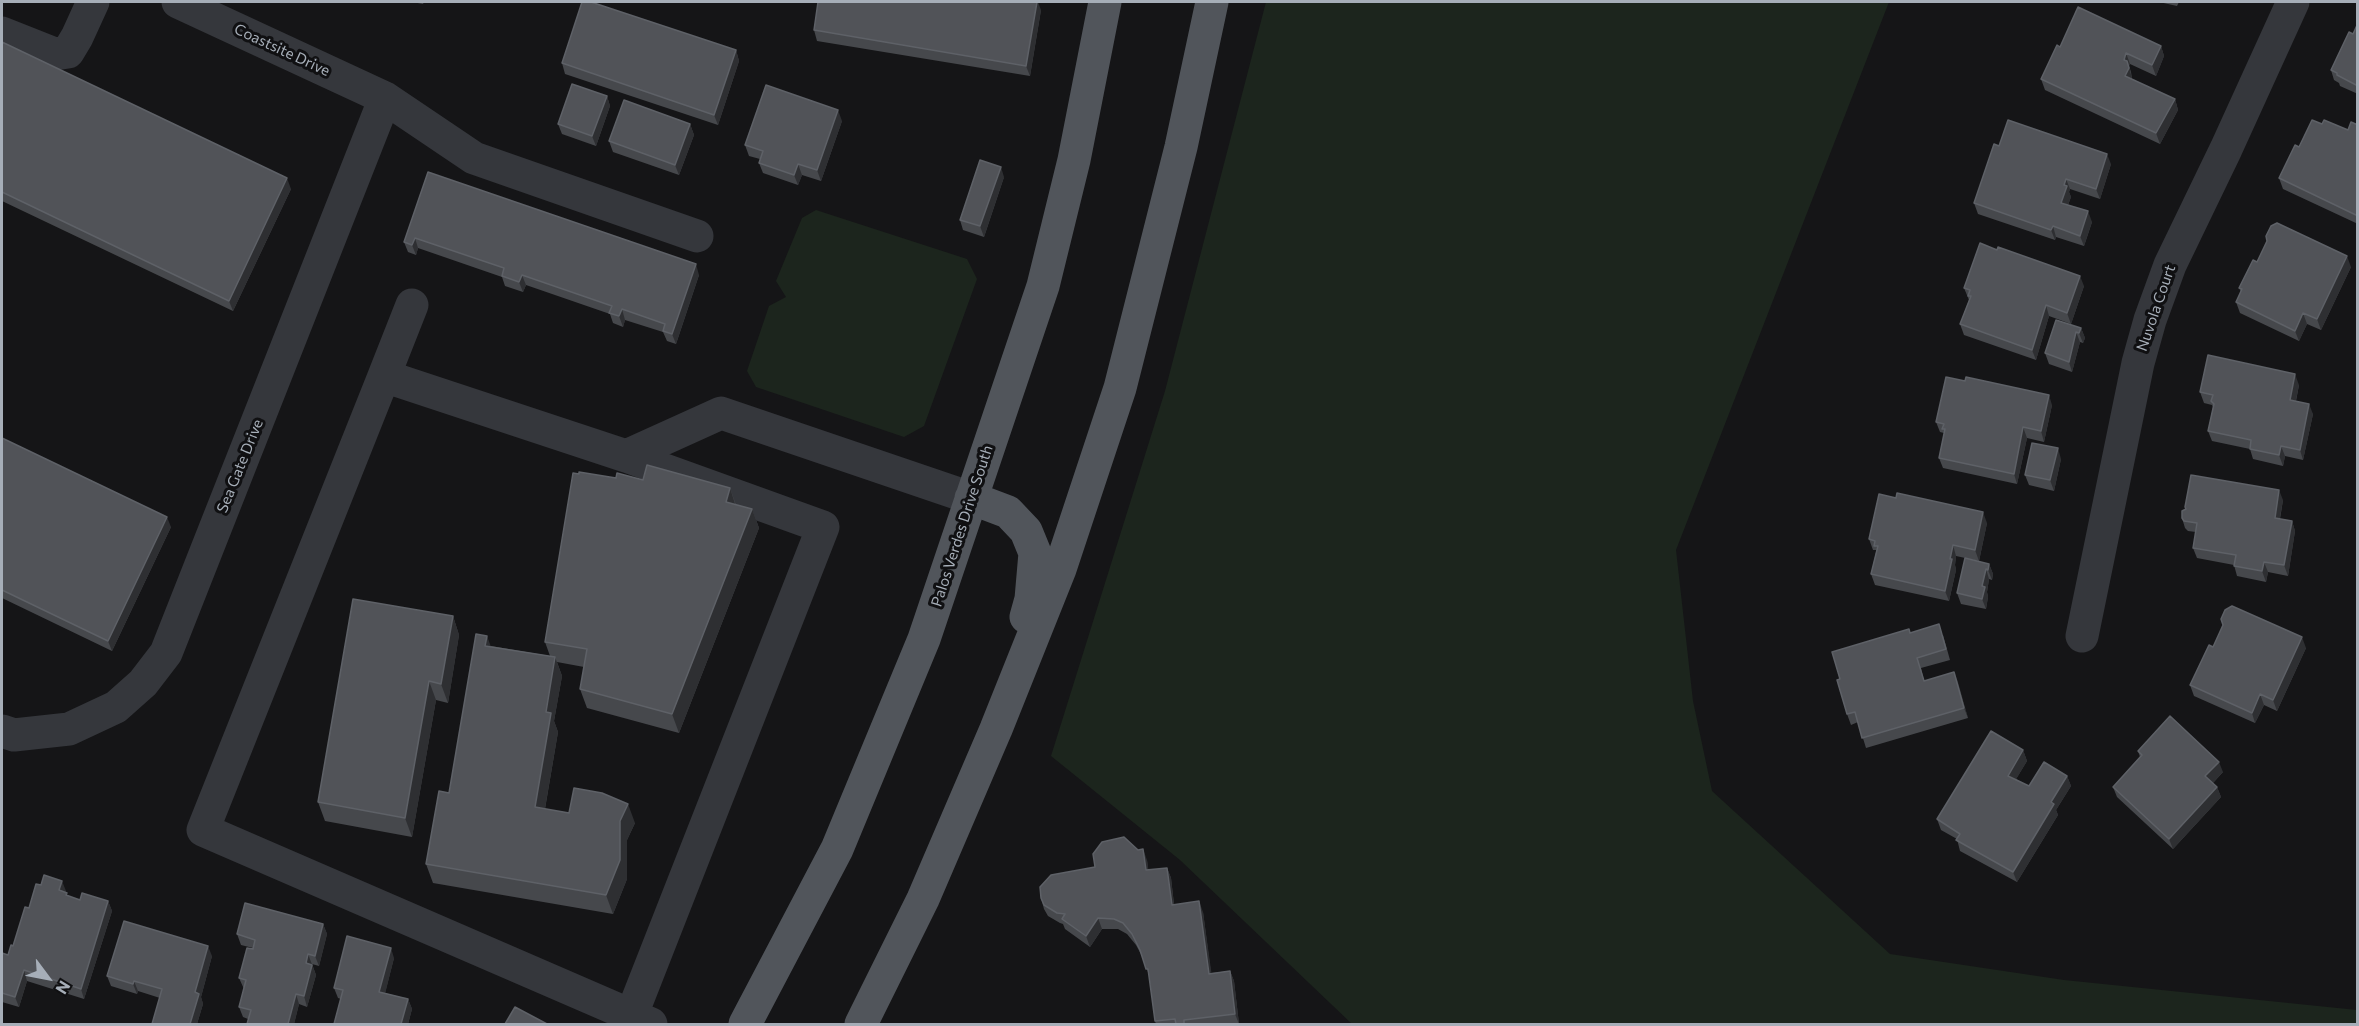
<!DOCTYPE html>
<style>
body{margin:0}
#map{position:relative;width:2359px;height:1026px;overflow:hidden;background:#151517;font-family:Commissioner,sans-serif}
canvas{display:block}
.frame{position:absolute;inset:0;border:3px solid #a6aeb8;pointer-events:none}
.north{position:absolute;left:18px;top:948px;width:60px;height:60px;-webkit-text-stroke:4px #101012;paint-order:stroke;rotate:122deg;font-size:16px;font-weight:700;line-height:24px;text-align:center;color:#a6aeb8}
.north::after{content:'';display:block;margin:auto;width:21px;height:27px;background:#a6aeb8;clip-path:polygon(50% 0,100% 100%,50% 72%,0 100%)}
</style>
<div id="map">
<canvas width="2359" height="1026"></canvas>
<div class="frame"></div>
<div class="north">N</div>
</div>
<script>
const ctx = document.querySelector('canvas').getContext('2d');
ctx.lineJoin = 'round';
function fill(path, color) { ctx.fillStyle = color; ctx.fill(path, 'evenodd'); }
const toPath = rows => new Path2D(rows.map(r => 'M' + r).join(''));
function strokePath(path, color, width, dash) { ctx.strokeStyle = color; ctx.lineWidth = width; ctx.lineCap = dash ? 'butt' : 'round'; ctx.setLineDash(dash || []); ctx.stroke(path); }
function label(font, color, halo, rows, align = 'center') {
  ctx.font = font + ' Commissioner,sans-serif'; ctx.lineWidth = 6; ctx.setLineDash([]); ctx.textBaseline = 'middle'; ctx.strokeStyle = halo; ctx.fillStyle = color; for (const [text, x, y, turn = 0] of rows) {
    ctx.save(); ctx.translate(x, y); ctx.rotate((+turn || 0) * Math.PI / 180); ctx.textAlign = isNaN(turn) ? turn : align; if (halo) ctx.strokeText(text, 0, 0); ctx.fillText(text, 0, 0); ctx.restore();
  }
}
fill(toPath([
 [1266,2,1889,2,1676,550,1693,701,1712,791,1890,954,2064,980,2357,1010,2357,1024,1352,1024,1180,860,1051,756,1165,391],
 [816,210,967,259,977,279,924,426,904,437,756,387,747,371,769,306,786,297,776,281,802,218]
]), '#1c251d');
strokePath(toPath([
 [178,2,385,98,474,158,697,236],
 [2,33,55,54,68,52,77,37,93,2],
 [384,376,412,305],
 [626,456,823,527,628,1024],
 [2082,636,2138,363,2150,320,2170,265,2226,149,2293,2],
 [2,731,14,735,69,729,116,707,143,683,166,653,385,98],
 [651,1024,203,830,384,376,626,456,721,413,971,498]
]), '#35373c', 33);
strokePath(toPath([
 [971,498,1008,512,1026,531,1035,553,1031,599,1026,617],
 [745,1024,837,849,924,639,1043,286,1074,160,1105,2],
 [861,1024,923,899,996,729,1060,569,1120,388,1181,147,1212,2]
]), '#51555b', 33);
fill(toPath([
 [412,2,424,2,423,4],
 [2159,2,2179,2,2177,6],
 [1041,10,1030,76,817,41,814,30],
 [2358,23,2358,94,2340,86,2339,83,2334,80,2331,70,2353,34],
 [2,42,291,189,233,311,2,201],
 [2161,46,2164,56,2156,76,2130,64,2129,66,2131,72,2132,79,2175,99,2178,110,2160,144,2045,90,2041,79,2060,47],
 [736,50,739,61,718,125,565,74,562,63],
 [607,96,610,106,596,146,562,134,558,124],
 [842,121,821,181,802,175,798,185,763,173,759,163,760,159,749,156,745,145],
 [690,124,694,135,679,175,613,152,609,141],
 [2358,125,2358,224,2283,189,2279,178,2299,147,2348,130],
 [2111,164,2100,199,2070,189,2069,192,2071,197,2068,205,2092,222,2084,246,2056,237,2055,240,1978,214,1974,203],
 [428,172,699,275,676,344,667,341,663,332,625,320,623,327,613,323,610,314,526,285,523,292,505,286,502,277,418,248,416,255,408,252,404,242],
 [1004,177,984,237,963,230,960,220],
 [2257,262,2351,267,2321,330,2307,324,2299,341,2240,313,2236,302,2241,292,2239,288],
 [2084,286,2071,324,2049,316,2036,360,1964,335,1960,324,1969,300,1964,288],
 [2081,328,2085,338,2083,343,2080,342,2072,372,2049,364,2045,353],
 [2299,385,2296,401,2313,414,2303,460,2285,456,2283,466,2253,459,2250,449,2212,441,2208,431,2213,407,2212,405,2204,403,2200,392],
 [2052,405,2044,442,2027,438,2017,484,1943,468,1939,458,1944,433,1940,432,1936,422],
 [2,438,171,527,112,651,2,598],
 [2061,459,2054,491,2029,485,2025,475],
 [616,478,730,488,736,505,752,509,759,528,679,733,587,708,580,689,584,667,557,662,562,676,554,721,558,732,545,809,635,823,627,840,627,879,613,914,433,883,426,864,449,793,491,646,550,656,545,642],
 [2283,500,2280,519,2292,521,2295,531,2288,576,2268,572,2266,582,2237,576,2234,565,2197,558,2193,548,2196,532,2188,531,2185,528,2182,518,2186,509,2185,507],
 [1987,523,1979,561,1956,556,1955,565,1956,570,1949,601,1875,585,1871,574,1876,552,1876,550,1873,550,1869,539],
 [1989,564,1993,574,1992,580,1989,579,1987,592,1988,597,1986,609,1961,604,1957,593],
 [453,616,459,635,448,703,436,700,412,837,325,821,318,802],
 [1910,633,1943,635,1950,660,1921,668,1924,681,1954,672,1968,718,1866,748,1858,722,1851,725,1847,714,1840,679],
 [2213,647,2306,648,2277,711,2264,705,2255,723,2194,696,2190,685],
 [2023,750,2027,761,2016,779,2029,786,2067,776,2071,786,2056,810,2058,815,2017,882,1960,851,1957,839,1941,830,1937,819],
 [2138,751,2223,772,2213,783,2217,787,2221,797,2173,849,2117,797,2113,787,2140,757],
 [1147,860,1148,870,1167,868,1171,878,1174,904,1203,912,1211,973,1230,971,1234,981,1239,1024,1156,1024,1155,1021,1150,978,1143,958,1136,945,1127,934,1118,929,1102,929,1090,947,1065,929,1063,924,1060,923,1048,916,1044,909,1041,898,1095,867],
 [66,891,65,893,68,896,80,900,108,901,112,911,84,999,27,981,19,1007,2,1002,2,953,8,955,13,946,29,908],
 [323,924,327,934,319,966,312,964,316,975,307,1007,299,1004,294,1024,247,1024,248,1019,243,1017,239,1007,244,989,239,978,253,948,241,945,237,934],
 [212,956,201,997,203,1004,197,1024,152,1024,160,998,138,991,137,994,111,986,107,976],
 [394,958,385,993,408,999,412,1009,408,1024,334,1024,341,999,338,998,334,988]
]), '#46484c');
fill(toPath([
 [1037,2,1038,2,1041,10,1030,76,1026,66],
 [2161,46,2164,56,2156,76,2152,65],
 [736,50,739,61,718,125,714,115],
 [2126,53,2130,64,2129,66,2132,79,2129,87,2125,76,2124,60],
 [607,96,610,106,596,146,592,136],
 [2175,99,2178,110,2160,144,2156,133],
 [838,110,842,121,821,181,817,170],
 [690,124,694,135,679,175,675,165],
 [2107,154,2111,164,2100,199,2096,189],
 [798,164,802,175,798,185,794,175],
 [1001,167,1004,177,984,237,980,226],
 [287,178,291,189,233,311,229,301],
 [2066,179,2070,189,2069,192,2071,197,2065,213,2061,203],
 [2088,211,2092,222,2084,246,2080,236],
 [2053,226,2056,237,2055,240,2051,230],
 [415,238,418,248,416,255,412,245],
 [2347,256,2351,267,2321,330,2317,319],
 [696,264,699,275,676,344,672,334],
 [522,275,526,285,523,292,519,282],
 [2080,276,2084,286,2071,324,2067,313],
 [2046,305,2049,316,2036,360,2032,350],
 [622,309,625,320,623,327,619,316],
 [2303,313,2307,324,2299,341,2295,331],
 [2081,328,2085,338,2083,343,2079,333],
 [2076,332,2080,342,2072,372,2069,362],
 [2295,374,2299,385,2294,410,2290,400],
 [2049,395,2052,405,2044,442,2041,431],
 [2309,404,2313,414,2303,460,2300,450],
 [2023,427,2027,438,2017,484,2014,474],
 [2281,446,2285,456,2283,466,2279,455],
 [2058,448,2061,459,2054,491,2050,480],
 [730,488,736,507,726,502],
 [2279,490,2283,500,2278,528,2275,518],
 [752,509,759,528,679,733,672,714],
 [1983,512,1987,523,1979,561,1975,550],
 [167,517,171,527,112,651,108,641],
 [2292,521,2295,531,2288,576,2284,565],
 [1953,545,1956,556,1955,565,1956,570,1949,601,1945,591],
 [2264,562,2268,572,2266,582,2262,571],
 [1989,564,1993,574,1992,580,1988,570],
 [1986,569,1989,579,1987,592,1988,597,1986,609,1982,599,1982,586],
 [453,616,459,635,448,703,441,684],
 [487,636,494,655,485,646],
 [2302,637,2306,648,2277,711,2273,700],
 [555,657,562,676,554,721,558,732,542,826,535,807,546,712],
 [1954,672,1958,682,1968,718,1964,708],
 [429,681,436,700,412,837,405,818],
 [2260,694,2264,705,2255,723,2252,713],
 [2023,750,2027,761,2012,786,2008,776],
 [2219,762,2223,772,2209,787,2205,776],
 [2067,776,2071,786,2056,810,2058,815,2017,882,2013,872,2051,802],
 [2217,787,2221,797,2173,849,2169,839],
 [628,804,635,823,627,840,627,879,613,914,606,895,620,821],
 [1143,849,1147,860,1150,880,1146,870],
 [1167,868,1171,878,1175,915,1172,905],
 [62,881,66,891,63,901,59,890],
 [108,901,112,911,84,999,81,989],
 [1199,901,1203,912,1213,984,1209,974],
 [1098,918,1102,929,1090,947,1086,936],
 [323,924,327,934,319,966,315,956],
 [208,946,212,956,201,997,203,1004,197,1024,190,1024,195,992],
 [391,948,394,958,383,1002,379,992],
 [308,954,316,975,307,1007,304,996,306,963],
 [24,970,27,981,19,1007,15,997],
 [1230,971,1234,981,1239,1024,1235,1014],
 [134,981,138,991,137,994,133,984],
 [296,994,299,1004,294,1024,288,1024],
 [408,999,412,1009,408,1024,401,1024]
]), '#2e2f32');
const building = toPath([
 [582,2,591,2,736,50,714,115,562,63,582,2],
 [818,2,1037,2,1026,66,814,30,818,2],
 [2078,7,2161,46,2152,65,2126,53,2124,60,2127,61,2129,68,2125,76,2175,99,2156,133,2041,79,2057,45,2060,47,2078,7],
 [2358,23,2358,86,2337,75,2337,73,2331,70,2349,32,2353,34,2358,23],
 [2,42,287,178,229,301,2,192,2,42],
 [572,84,607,96,592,136,558,124,572,84],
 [766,85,838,110,817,170,798,164,794,175,759,163,763,151,745,145,766,85],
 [624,100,690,124,675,165,609,141,624,100],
 [2008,120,2107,154,2096,189,2066,179,2064,185,2067,186,2061,203,2088,211,2080,236,2053,226,2051,230,1974,203,1994,144,1999,146,2008,120],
 [2312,120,2322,124,2324,120,2348,130,2351,122,2358,125,2358,216,2279,178,2295,145,2299,147,2312,120],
 [980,160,1001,167,980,226,960,220,980,160],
 [428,172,696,264,672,334,663,331,665,324,622,309,619,316,609,313,612,306,522,275,519,282,502,276,504,268,415,238,412,245,404,242,428,172],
 [2277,223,2347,256,2317,319,2303,313,2295,331,2236,302,2242,289,2239,288,2253,260,2257,262,2267,241,2266,236,2271,226,2277,223],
 [1980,243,1997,250,1998,247,2080,276,2067,313,2046,305,2032,350,1960,324,1971,296,1968,296,1970,290,1964,288,1980,243],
 [2056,320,2081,328,2079,333,2076,332,2069,362,2045,353,2056,320],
 [2208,355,2295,374,2290,400,2309,404,2300,450,2281,446,2279,455,2250,449,2251,440,2208,431,2214,404,2211,401,2213,395,2200,392,2208,355],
 [1946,377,1965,381,1966,377,2049,395,2041,431,2023,427,2014,474,1939,458,1945,429,1942,429,1944,424,1936,422,1946,377],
 [2,438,167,517,108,641,2,590,2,438],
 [2032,443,2058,448,2050,480,2025,475,2032,443],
 [647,465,730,488,726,502,752,509,672,714,580,689,587,649,545,642,573,473,579,474,579,472,616,478,617,473,643,480,647,465],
 [2191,475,2279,490,2275,518,2292,521,2284,565,2264,562,2262,571,2234,566,2236,555,2193,548,2197,523,2184,521,2182,518,2182,511,2186,509,2185,507,2191,475],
 [1897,493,1983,512,1975,550,1953,545,1950,559,1952,559,1945,591,1871,574,1878,546,1874,546,1875,541,1869,539,1879,494,1896,498,1897,493],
 [1965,558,1989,564,1988,570,1986,569,1982,586,1985,587,1982,599,1957,593,1965,558],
 [353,599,453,616,441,684,429,681,405,818,318,802,353,599],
 [2232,606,2302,637,2273,700,2260,694,2252,713,2190,685,2209,645,2213,647,2223,625,2221,619,2225,610,2232,606],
 [1939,624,1946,649,1917,658,1924,681,1954,672,1964,708,1862,738,1855,712,1847,714,1837,680,1840,679,1832,652,1909,629,1910,633,1939,624],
 [476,634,487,636,485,646,555,657,546,712,551,713,535,807,569,813,574,788,602,793,628,804,620,821,620,860,606,895,426,864,439,791,449,793,476,634],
 [2170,716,2219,762,2205,776,2217,787,2169,839,2113,787,2142,755,2138,751,2170,716],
 [1991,731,2023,750,2008,776,2029,786,2044,762,2067,776,2051,802,2054,804,2013,872,1956,840,1960,834,1937,819,1991,731],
 [1124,837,1138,850,1143,849,1146,870,1167,868,1172,905,1199,901,1209,974,1230,971,1235,1014,1184,1020,1184,1024,1176,1024,1175,1019,1155,1021,1148,969,1146,969,1140,950,1132,934,1123,923,1114,919,1098,918,1086,936,1062,919,1065,914,1057,913,1044,905,1041,898,1040,887,1051,875,1095,867,1093,854,1102,842,1124,837],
 [44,875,62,881,59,890,67,893,66,895,80,900,82,893,108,901,81,989,24,970,15,997,2,993,2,953,8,955,11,945,13,946,25,907,29,908,36,884,41,885,44,875],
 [245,903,323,924,315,956,308,954,306,963,312,965,304,996,296,994,288,1024,247,1024,251,1010,239,1007,246,980,239,978,247,948,253,949,255,940,237,934,245,903],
 [124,921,208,946,195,992,199,994,190,1024,152,1024,162,989,134,981,133,984,107,976,124,921],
 [347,936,391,948,379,992,408,999,401,1024,334,1024,343,990,334,988,347,936],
 [515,1007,547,1024,505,1024,515,1007]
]);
fill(building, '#515358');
strokePath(building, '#5e6167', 1.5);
label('15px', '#a6aeb8', '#101012', [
 ["Coastsite Drive",282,50,25],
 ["Nuvola Court",2156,308,-71],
 ["Sea Gate Drive",240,466,-68],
 ["Palos Verdes Drive South",962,526,-72]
]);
</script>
